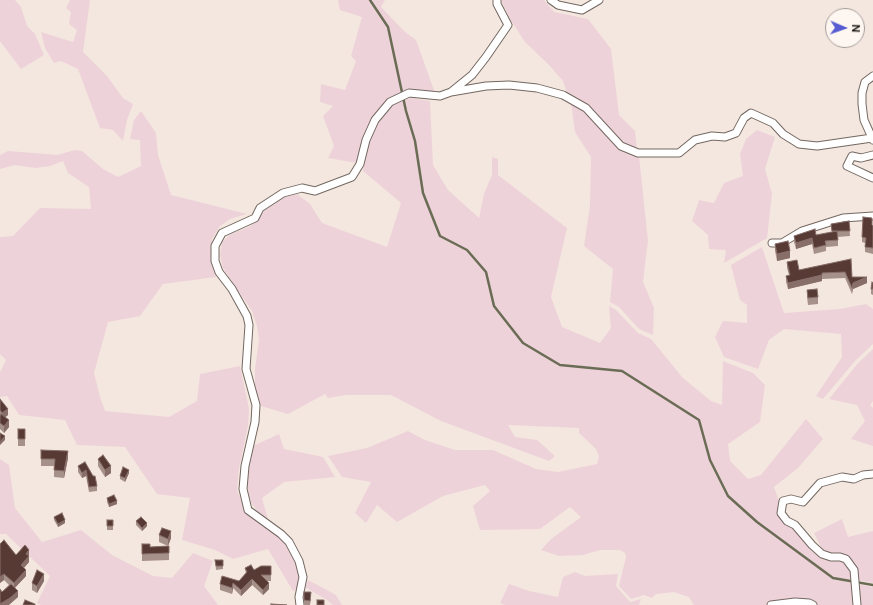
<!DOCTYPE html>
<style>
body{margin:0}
#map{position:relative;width:873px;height:605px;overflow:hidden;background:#f4e7df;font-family:"DM Sans",sans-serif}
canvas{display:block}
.north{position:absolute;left:825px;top:8px;width:40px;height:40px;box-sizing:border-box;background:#fdf6f1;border:1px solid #a39d99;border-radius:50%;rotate:92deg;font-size:11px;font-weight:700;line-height:16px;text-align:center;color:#1b1714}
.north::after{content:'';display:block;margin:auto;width:14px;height:18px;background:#575bd2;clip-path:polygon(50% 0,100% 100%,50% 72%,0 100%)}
</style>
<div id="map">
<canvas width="873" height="605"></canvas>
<div class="north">N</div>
</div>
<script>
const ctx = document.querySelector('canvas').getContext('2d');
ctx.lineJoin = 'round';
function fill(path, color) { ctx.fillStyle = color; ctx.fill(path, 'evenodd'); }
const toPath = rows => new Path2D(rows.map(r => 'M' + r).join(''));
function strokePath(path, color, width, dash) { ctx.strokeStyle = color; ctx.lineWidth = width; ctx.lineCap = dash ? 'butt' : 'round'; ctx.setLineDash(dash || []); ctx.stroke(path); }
fill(toPath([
 [0,0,15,0,21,7,27,26,35,34,44,55,21,69,0,41],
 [70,0,90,0,83,52,107,76,123,98,133,104,127,120,123,141,113,130,100,128,78,69,61,61,54,63,45,48,41,32,73,42,77,30,69,24,71,12,66,8],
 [338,0,385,0,381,7,405,32,416,40,435,93,425,92,388,100,372,119,357,163,328,158,334,146,323,116,333,106,320,102,321,84,345,90,356,61,351,56,362,17,340,10],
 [501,0,544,0,554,12,588,19,611,49,619,115,635,131,637,150,622,144,567,93,563,81,549,65,525,42,510,19],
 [411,98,430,101,433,165,448,190,479,218,484,194,492,175,492,157,498,159,498,175,567,228,551,297,562,327,600,343,611,328,609,306,616,310,638,333,651,339,683,378,711,401,722,405,723,361,753,373,765,385,760,422,728,444,730,461,748,479,761,475,806,419,823,439,798,468,774,487,779,501,779,516,789,526,796,529,813,552,832,561,843,560,850,567,854,605,694,605,689,597,674,592,656,594,652,598,644,595,631,599,619,586,626,557,625,553,620,550,600,550,583,555,559,556,541,550,551,539,581,517,570,507,540,529,480,530,473,506,490,491,485,485,443,496,397,522,377,505,366,523,355,513,371,482,342,477,328,456,367,448,408,431,425,440,455,450,493,450,536,469,558,472,597,464,599,456,596,449,579,433,579,428,508,425,515,437,537,440,555,456,549,461,441,421,391,395,345,395,328,398,325,394,288,414,261,406,255,386,255,369,259,340,257,326,252,311,223,268,220,254,222,242,231,234,249,227,258,220,264,211,285,197,297,194,310,204,322,223,387,247,401,203,363,171,368,145,380,119,392,105],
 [571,103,585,111,639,156,648,241,643,282,654,308,653,335,639,329,619,307,610,302,613,269,584,246,590,205,591,157,575,132],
 [141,111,156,133,158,155,171,195,247,214,230,219,220,226,212,239,211,259,216,277,163,284,140,316,108,322,94,373,100,397,105,411,169,417,197,401,200,374,240,366,249,409,248,426,239,468,237,490,246,513,278,537,293,553,301,578,300,587,293,591,268,549,233,559,215,550,182,540,190,498,157,494,125,447,77,445,65,420,19,415,7,396,0,397,0,372,6,360,0,354,0,237,13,236,40,208,91,209,89,187,68,173,63,161,50,166,35,168,15,165,0,169,0,155,8,151,57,155,75,150,82,151,103,169,118,177,141,166,140,140,130,139,134,120],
 [757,130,775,137,765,169,772,194,767,238,724,263,726,250,709,249,708,235,692,221,699,200,714,203,724,183,743,176,740,154,746,139],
 [762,247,784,313,840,309,866,304,873,309,873,344,855,361,823,399,816,396,842,357,841,334,784,329,769,340,758,369,724,357,715,337,723,321,747,323,747,305,740,300,731,265],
 [873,349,873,401,870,405,873,408,873,446,851,439,865,421,857,405,829,399,858,363],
 [279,434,284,449,323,457,335,477,284,482,262,498,269,523,260,515,251,502,247,486,249,465,253,446],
 [0,459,9,465,15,508,42,542,81,530,112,555,153,576,172,578,193,553,213,561,204,586,218,605,41,605,37,603,50,576,6,534,0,534],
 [842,519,848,537,873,531,873,583,857,580,857,569,849,556,841,553,832,555,823,551,814,533],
 [575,572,585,576,618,574,616,586,630,602,641,599,639,605,505,605,500,603,509,584,529,591,558,597,563,577],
 [308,580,336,595,342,605,333,605,327,600,305,587],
 [857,584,873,587,873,605,859,605]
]), '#eed2d9');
strokePath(toPath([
 [370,0,388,27,406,111,415,141,423,193,440,236,467,250,486,272,494,306,523,343,560,365,622,371,699,420,710,460,728,496,757,522,833,578,873,585]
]), '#6b6c55', 2.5);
const street = toPath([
 [551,0,558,5,582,10,599,0],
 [873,76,865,82,862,93,862,104,864,120,873,140],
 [451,92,486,86,509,85,537,88,563,95,586,108,621,146,638,153,679,153,695,140,712,136,725,137,736,133,744,118,751,113,773,123,783,134,799,144,817,146,872,138],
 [873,155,861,158,852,156,847,166,873,178],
 [772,243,782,243,802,231,843,218,873,216],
 [300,605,299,597,303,577,299,561,289,542,281,534,248,510,243,489,245,466,255,422,256,405,246,369,249,325,247,316,232,289,219,272,215,261,215,246,222,233,255,218,260,208,283,193,302,188,315,191,352,177,360,164,366,140,375,120,390,102,409,93,440,96,451,92,472,75,486,57,508,25,497,4,497,0],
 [771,605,795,602,809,603,813,605],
 [857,605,854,570,846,559,840,557,831,557,822,554,812,545,795,525,787,521,781,513,783,501,791,499,803,502,820,483,842,477,854,479,863,475,873,474]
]);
strokePath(street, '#736861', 9);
strokePath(street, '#fff', 7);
fill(toPath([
 [849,221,850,236,838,237,838,246,826,247,826,251,814,254,812,244,796,249,794,242,794,236,816,235,832,232,831,224],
 [872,226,873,226,873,254,865,252,865,243,862,242,862,237],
 [775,244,790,258,777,261,775,251],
 [851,259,852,277,867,283,853,289,852,294,845,278,822,279,822,281,788,289,786,282,786,276,789,275,787,268,787,262,799,270],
 [873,283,873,295,871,294,871,289],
 [807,290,818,297,818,304,808,305,807,297],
 [0,399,8,415,5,417,9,427,4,433,0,429],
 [18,429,25,429,25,446,18,446],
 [41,450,68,458,64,478,54,477,54,466,41,466],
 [98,459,111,473,105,477,98,466],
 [85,462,97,486,97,491,89,492,86,476,82,478,78,472,78,466],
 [129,473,125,482,120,479,120,476],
 [107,498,117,504,109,507,107,502],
 [54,517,65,523,58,527,54,520],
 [107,520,113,520,113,530,107,530],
 [136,521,147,526,142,531,136,525],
 [159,535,171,538,168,546,159,542],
 [0,544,16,555,29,556,29,562,24,568,26,576,14,588,18,597,10,604,2,592,9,585,4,580,0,583],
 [142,544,150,547,169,546,169,560,142,561],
 [215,560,223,560,223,569,216,570],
 [271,566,271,581,267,581,269,589,263,595,252,585,241,596,233,588,232,594,220,590,220,584,239,581,246,574,245,568,254,570],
 [44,581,37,593,32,590,32,583],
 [304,592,311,599,310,605,304,605]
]), '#a6908a');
fill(toPath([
 [812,238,812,244,796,249,796,243],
 [790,251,790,258,777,261,777,254],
 [822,275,822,281,788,289,788,283],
 [867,277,867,283,853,289,852,294,853,283],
 [8,409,8,415,2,420,2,413],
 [9,420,9,427,4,433,4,426],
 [5,436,5,440,0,445,0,442],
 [68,451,68,458,64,478,64,471],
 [111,466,111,473,105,477,105,470],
 [86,470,86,476,82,478,82,473],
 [129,470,129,473,125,482,125,478],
 [117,501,117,504,109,507,109,504],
 [65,520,65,523,58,527,58,524],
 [147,523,147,526,142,531,142,528],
 [171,531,171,538,168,546,168,539],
 [29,550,29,562,21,571,21,565,26,554],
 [26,570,26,576,14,589,14,583],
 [4,574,4,580,0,583,0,577],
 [44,574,44,581,37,593,37,586],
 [252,579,252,585,241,596,241,590],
 [233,583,233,588,232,594,232,588],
 [269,583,269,589,263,595,263,590],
 [18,591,18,597,10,604,9,605,0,605,0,604]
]), '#876e68');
const building = toPath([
 [863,217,872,218,872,225,873,226,873,248,865,247,866,238,862,237,863,217],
 [849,221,850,231,832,231,831,224,849,221],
 [815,229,816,235,837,231,838,240,825,241,826,245,814,248,812,238,796,243,794,236,815,229],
 [788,241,790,251,777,254,775,244,788,241],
 [851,259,852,277,867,277,853,283,852,288,845,272,822,273,822,275,788,283,786,276,790,275,787,262,797,260,799,270,851,259],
 [872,282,873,283,873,289,871,289,872,282],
 [817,289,818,297,808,298,807,290,817,289],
 [0,399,8,409,2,413,0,410,0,399],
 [1,414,9,420,4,426,0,423,0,416,1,414],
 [18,429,25,429,25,439,18,439,18,429],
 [0,433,5,436,0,442,0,433],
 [41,450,68,451,64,471,54,470,55,459,41,459,41,450],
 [103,455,111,466,105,470,98,459,103,455],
 [85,462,93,476,95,476,97,486,89,487,86,470,82,473,78,466,85,462],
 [123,467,129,470,125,478,120,476,123,467],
 [114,495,117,501,109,504,107,498,114,495],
 [62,513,65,520,58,524,54,517,62,513],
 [141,517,147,523,142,528,136,521,141,517],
 [107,520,113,520,113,526,107,526,107,520],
 [162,528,171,531,168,539,159,535,162,528],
 [4,540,16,555,25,545,29,550,26,554,29,556,21,565,26,570,14,583,4,574,0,577,0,544,4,540],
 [142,544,150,544,150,547,169,546,169,553,142,554,142,544],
 [215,560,223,560,223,566,216,566,215,560],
 [251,565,254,570,261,566,271,566,271,575,261,575,269,583,263,590,252,579,241,590,233,583,232,588,220,584,222,576,239,581,247,572,245,568,251,565],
 [37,570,44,574,37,586,32,583,37,570],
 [11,584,18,591,10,598,0,604,0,589,2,592,11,584],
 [304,592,311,592,310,601,304,600,304,592],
 [25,600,35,604,35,605,23,605,25,600],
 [317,600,324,600,324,605,317,605,317,600],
 [271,604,287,605,271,605,271,604]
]);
fill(building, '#583a35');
strokePath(building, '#876e68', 1);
</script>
